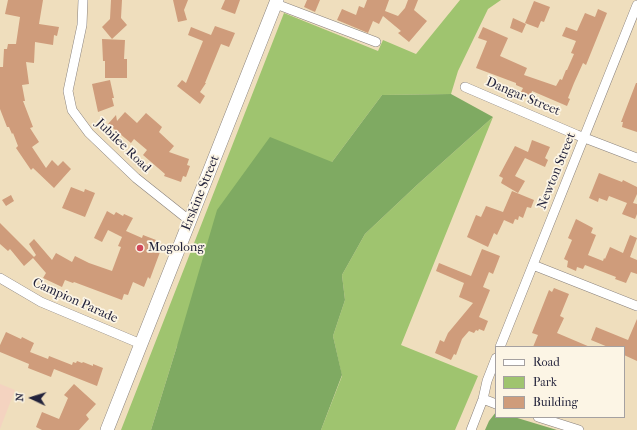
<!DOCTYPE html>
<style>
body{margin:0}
#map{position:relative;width:637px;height:430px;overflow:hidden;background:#efdebd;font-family:"IM FELL French Canon",serif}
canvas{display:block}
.legend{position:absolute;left:495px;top:346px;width:130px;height:72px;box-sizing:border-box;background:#fcf5e5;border:1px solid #a5a1a1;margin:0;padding:5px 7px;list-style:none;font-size:12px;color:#22223b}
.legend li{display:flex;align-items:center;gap:8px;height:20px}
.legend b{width:20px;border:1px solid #a5a1a1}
.north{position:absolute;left:12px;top:378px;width:40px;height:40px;-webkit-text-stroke:3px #fcf5e5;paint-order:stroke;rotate:274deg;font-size:11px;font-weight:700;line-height:16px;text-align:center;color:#22223b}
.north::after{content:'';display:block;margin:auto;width:14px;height:18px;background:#22223b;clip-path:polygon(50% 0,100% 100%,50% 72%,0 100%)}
</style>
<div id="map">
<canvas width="637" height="430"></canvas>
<ul class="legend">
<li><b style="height:5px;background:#fff"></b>Road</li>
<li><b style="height:11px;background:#9fc46f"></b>Park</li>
<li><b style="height:11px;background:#cf9c7b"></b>Building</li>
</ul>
<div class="north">N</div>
</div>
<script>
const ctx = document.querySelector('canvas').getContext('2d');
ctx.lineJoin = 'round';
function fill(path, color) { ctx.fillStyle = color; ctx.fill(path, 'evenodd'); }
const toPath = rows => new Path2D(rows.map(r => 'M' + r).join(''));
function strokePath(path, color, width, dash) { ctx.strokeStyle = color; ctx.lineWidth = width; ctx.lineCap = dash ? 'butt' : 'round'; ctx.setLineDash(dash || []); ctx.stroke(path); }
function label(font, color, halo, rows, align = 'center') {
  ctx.font = font + ' "IM FELL French Canon",serif'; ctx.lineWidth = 3.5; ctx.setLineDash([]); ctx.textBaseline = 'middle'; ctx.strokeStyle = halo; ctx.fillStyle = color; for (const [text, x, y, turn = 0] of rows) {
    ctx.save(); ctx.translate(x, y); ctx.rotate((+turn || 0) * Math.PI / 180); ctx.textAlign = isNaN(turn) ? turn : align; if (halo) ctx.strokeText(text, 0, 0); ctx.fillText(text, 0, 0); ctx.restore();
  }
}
fill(toPath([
 [0,384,15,390,0,429]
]), '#f4d3c0');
fill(toPath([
 [460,0,501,0,488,9,458,71,451,94,382,95,332,162,177,346,151,430,121,430,284,13,378,51,383,40,416,54],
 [493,117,401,345,478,376,455,430,321,430,342,376,333,336,345,300,342,275,365,234,417,185]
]), '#9fc46f');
fill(toPath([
 [451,94,493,117,417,185,365,234,342,275,345,300,333,336,342,375,321,430,151,430,177,346,217,210,270,137,332,162,382,95],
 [496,412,496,417,514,417,557,430,485,430,489,421]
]), '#7faa62');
fill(toPath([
 [8,0,43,0,39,24,59,27,57,36,54,35,53,45,35,42,34,63,26,62,29,84,22,85,25,101,23,101,33,127,30,128,39,142,32,147,46,168,52,160,58,166,63,161,71,169,54,188,33,168,31,170,16,148,18,146,13,133,12,134,9,127,7,127,0,109,0,67,3,67,4,49,7,49,8,44,16,44,20,17,5,14],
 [111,0,122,0,121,18,127,25,112,39,102,27,110,19],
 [173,0,188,0,184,10,187,20,178,22],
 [225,0,240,0,235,14,221,9],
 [307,0,320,0,315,12,304,7],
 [367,0,389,0,385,11,398,16,405,8,408,0,418,0,414,10,427,21,409,42,398,33,401,31,383,16,379,24,373,21,368,33,337,20,342,9,356,15,359,6,364,8],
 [534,1,550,7,544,22,541,21,538,28,525,23],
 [598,9,607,13,586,65,583,63,574,83,568,98,570,99,567,106,532,91,531,96,521,92,523,88,516,85,516,83,476,68,487,41,478,38,483,27,508,38,500,56,527,68,524,75,556,86,560,79,562,80,566,70,567,70,574,54,571,53,576,41,562,36,566,27,577,31,585,13,595,17],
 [513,18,526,24,522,33,510,28],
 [215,26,235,33,229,47,221,44,205,83,206,83,200,92,205,96,200,104,177,86,182,80,186,83,203,41,188,35,191,27,211,35],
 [102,39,125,40,124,59,127,59,127,78,105,78,105,61,103,61],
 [110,80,114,98,112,98,114,106,98,112,92,84],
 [636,83,637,83,637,132,622,127,623,122,621,122],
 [125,112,137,123,146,113,162,127,159,132,174,146,169,152,189,159,187,165,190,166,186,177,183,176,181,182,164,176,165,174,143,155,147,150,134,139,131,143,108,124,116,115,117,121],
 [532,140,550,147,545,158,548,160,545,167,525,158,515,176,525,181,518,193,501,183,503,178,499,176,515,146,528,152],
 [599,173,622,182,623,180,637,187,637,194,633,203,637,204,637,214,635,219,622,214,627,203,609,196,607,201,599,198,598,202,589,198],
 [71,187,84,192,85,189,95,193,85,217,62,208],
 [512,191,534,200,531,208,527,207,523,218,519,216,518,220,515,219,513,224,504,220,497,235,494,233,488,247,467,237,476,215,481,217,486,206,503,212],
 [11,195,14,201,6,206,2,200],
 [107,211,114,215,116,212,123,216,124,214,133,218,126,231,142,238,143,235,156,240,153,249,160,252,150,279,148,277,144,287,133,282,128,295,124,294,122,300,74,282,73,283,65,280,62,287,43,278,46,273,33,258,24,266,10,249,8,251,0,244,0,223,34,257,36,255,29,244,34,239,52,260,56,253,72,262,75,256,89,263,112,271,121,247,118,246,122,237,108,230,102,242,94,238],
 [576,219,593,228,591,233,596,235,588,255,603,261,604,258,605,259,610,247,623,253,630,235,637,238,630,257,637,260,637,274,631,272,626,283,615,279,616,277,585,265,583,269,577,267,576,271,567,267,568,261,564,259,572,240,568,238],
 [482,249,500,256,493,274,489,272,483,287,490,290,479,317,488,321,484,331,479,329,478,331,476,330,474,333,469,331,462,339,456,355,454,354,451,360,435,353,440,340,444,342,448,333,473,303,459,297,464,283,436,271,439,263,471,276],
 [554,288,569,294,560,316,564,318,557,333,590,347,533,347,538,335,532,333,549,290,552,292],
 [637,319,637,361,624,355,624,347,608,347,591,340,596,327,628,340],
 [6,332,21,339,22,337,34,343,30,352,48,359,49,356,72,365,73,362,76,363,77,361,82,363,83,362,93,366,93,364,103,368,97,386,54,369,51,377,28,368,29,364,0,352,0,345],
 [74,384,96,404,86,415,89,419,79,430,42,430,36,427,42,412,59,419,68,398,64,395]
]), '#cf9c7b');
const street = toPath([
 [83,0,82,25,68,91,72,110,89,133,136,178,190,221],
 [276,4,376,42],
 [465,87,577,135,637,158],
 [533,265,637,306],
 [0,278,41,302,141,344],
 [500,347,637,5],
 [483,399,496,404],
 [538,417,579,430],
 [471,430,483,399,487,381,496,358]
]);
const secondary = toPath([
 [107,430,277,0]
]);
strokePath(street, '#88807c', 10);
strokePath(secondary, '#88807c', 14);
strokePath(street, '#fff', 9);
strokePath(secondary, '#fff', 13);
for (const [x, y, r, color] of [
 [140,248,4,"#d1495b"]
]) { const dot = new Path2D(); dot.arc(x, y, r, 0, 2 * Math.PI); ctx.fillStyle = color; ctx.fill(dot); strokePath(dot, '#fcf5e5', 1.5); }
label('13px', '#22223b', '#fcf5e5', [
 ["Dangar Street",523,97,23],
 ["Jubilee Road",123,146,44],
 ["Newton Street",557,171,-68],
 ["Erskine Street",201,193,-68],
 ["Campion Parade",75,301,24]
]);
label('13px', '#22223b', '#fcf5e5', [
 ["Mogolong",148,248]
], 'left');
</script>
